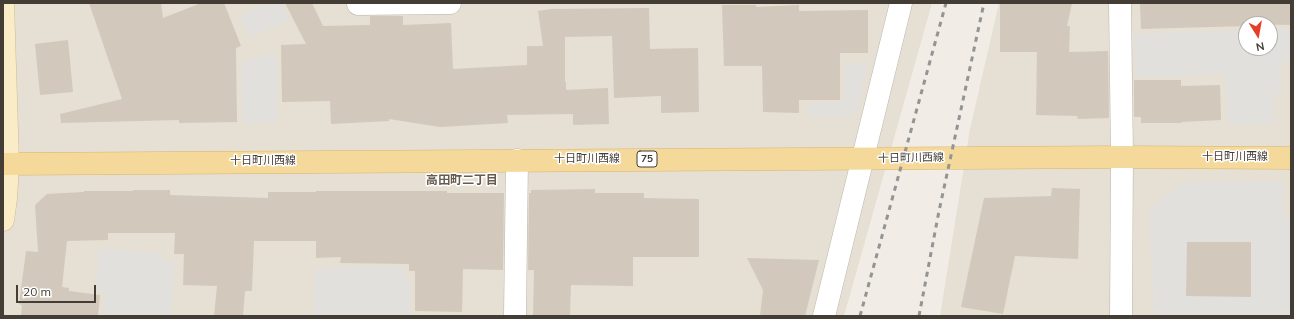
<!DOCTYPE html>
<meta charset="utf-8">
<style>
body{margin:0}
#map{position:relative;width:1294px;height:319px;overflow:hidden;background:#f1ede6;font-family:Mulish,sans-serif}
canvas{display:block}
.frame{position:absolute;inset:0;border:4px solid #433d36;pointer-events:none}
.north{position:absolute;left:1238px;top:16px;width:40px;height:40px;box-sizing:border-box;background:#fff;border:1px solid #b4b1af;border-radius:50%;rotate:169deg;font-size:11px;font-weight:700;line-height:16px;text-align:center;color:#433d36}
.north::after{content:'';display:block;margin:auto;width:14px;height:18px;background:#e63f27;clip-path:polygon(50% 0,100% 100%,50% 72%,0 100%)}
.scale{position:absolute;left:16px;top:285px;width:80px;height:18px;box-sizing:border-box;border:2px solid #433d36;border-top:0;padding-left:5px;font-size:12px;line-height:14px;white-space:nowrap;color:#433d36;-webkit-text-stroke:3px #fff;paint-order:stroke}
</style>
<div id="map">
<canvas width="1294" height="319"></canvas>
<div class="frame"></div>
<div class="north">N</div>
<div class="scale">20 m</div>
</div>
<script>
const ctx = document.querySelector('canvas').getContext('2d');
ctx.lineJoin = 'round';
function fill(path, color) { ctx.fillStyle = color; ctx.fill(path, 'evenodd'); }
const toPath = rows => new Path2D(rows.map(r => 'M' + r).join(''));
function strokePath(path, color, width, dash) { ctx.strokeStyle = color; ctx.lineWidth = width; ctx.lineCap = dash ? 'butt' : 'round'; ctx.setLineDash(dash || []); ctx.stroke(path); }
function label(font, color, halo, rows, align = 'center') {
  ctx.font = font + ' Mulish,"Noto Sans JP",sans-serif'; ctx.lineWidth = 3; ctx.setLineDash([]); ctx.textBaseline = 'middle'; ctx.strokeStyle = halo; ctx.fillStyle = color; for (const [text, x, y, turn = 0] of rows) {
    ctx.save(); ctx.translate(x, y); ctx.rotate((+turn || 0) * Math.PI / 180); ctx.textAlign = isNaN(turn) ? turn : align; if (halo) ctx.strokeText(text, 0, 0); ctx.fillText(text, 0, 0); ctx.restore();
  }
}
fill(toPath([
 [3,3,932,3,844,316,3,316],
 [999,3,1291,3,1291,316,940,316,970,129],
 [1246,24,1270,24,1270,48,1246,48]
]), '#e5dfd4');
fill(toPath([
 [265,3,285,3,282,5,290,20,250,37,240,16],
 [1270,29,1291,29,1291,61,1280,62,1281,93,1273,94,1274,123,1228,124,1226,74,1136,77,1134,34,1246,30,1246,48,1270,48],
 [276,52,277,122,243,123,241,63],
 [867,63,858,108,851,117,810,117,810,103,844,102,845,64],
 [1283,181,1283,216,1291,216,1291,316,1201,316,1201,315,1154,316,1149,210,1183,183],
 [1187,242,1251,242,1251,296,1186,296],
 [99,248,165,254,165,261,175,262,171,316,103,316,105,291,95,290],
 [404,266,404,278,410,278,410,316,314,316,315,269]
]), '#e2e0dd');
fill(toPath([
 [89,3,161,3,163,18,201,3,224,3,241,46,236,48,237,122,179,123,179,120,61,123,60,114,122,99],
 [285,3,312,3,323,26,370,25,370,16,403,16,403,25,451,23,453,69,527,65,527,46,543,46,538,11,551,9,649,8,650,49,698,48,699,112,661,113,661,96,614,98,612,36,565,37,565,82,566,82,566,90,608,88,609,124,573,125,573,114,507,115,508,123,440,127,389,119,389,121,331,124,330,101,282,102,281,45,306,44],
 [1000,3,1072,3,1067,26,1070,26,1069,52,1108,51,1109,118,1078,119,1077,116,1036,115,1037,52,1000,52],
 [1140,3,1291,3,1291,25,1246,24,1246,26,1141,29],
 [722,5,756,5,756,7,799,5,799,11,868,10,868,53,840,53,840,100,799,100,799,113,763,112,762,66,724,66],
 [68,40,73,92,40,95,35,44],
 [1134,80,1181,80,1181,86,1220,85,1221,120,1181,122,1182,123,1141,123,1141,117,1134,117],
 [1052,188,1080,189,1078,259,1015,256,1003,314,961,307,984,198,1051,196],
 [595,189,595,193,644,193,644,198,699,199,699,257,633,257,633,286,571,285,570,316,533,316,534,270,528,270,529,193,531,193,531,190],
 [133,190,170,190,170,195,268,198,268,192,316,192,316,191,447,191,447,193,504,193,503,270,463,269,462,312,415,311,415,271,409,271,409,264,340,263,341,257,316,258,316,241,254,241,252,291,245,291,243,316,214,316,217,286,183,285,184,254,174,254,175,233,108,233,108,240,67,241,62,287,69,288,69,291,100,295,98,316,21,316,22,305,19,304,26,251,38,252,35,205,47,194,84,192,84,191,133,191],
 [1187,242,1251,242,1251,297,1186,296],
 [747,258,819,260,805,316,760,316,763,290]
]), '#d2c9bc');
const street = toPath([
 [1120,3,1122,157,1121,316],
 [358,4,450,3],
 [515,316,517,160],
 [824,316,901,3]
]);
const secondary = toPath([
 [3,220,6,198,8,164,3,3]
]);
const primary = toPath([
 [3,164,1122,157,1291,158]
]);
strokePath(street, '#bcb4a9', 23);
strokePath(secondary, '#cdbe99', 23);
strokePath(primary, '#d8b56c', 23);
strokePath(street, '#fff', 22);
strokePath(secondary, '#f9ecc7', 22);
strokePath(primary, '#f5d99b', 22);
strokePath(toPath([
 [860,316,946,3],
 [919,316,939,211,984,3]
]), '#949494', 3, [5, 5]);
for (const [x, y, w] of [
 [647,159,20]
]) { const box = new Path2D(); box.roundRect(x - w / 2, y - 8, w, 16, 3); ctx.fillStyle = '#fff'; ctx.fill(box); strokePath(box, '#433d36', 1); }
label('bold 10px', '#433d36', null, [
 ["75",647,159]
]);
label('11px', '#433d36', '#fff', [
 ["十日町川西線",1235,157],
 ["十日町川西線",911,158,-1],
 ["十日町川西線",587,159],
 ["十日町川西線",263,161]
]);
label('bold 12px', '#655b4e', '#fff', [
 ["高田町二丁目",462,180]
]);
</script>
